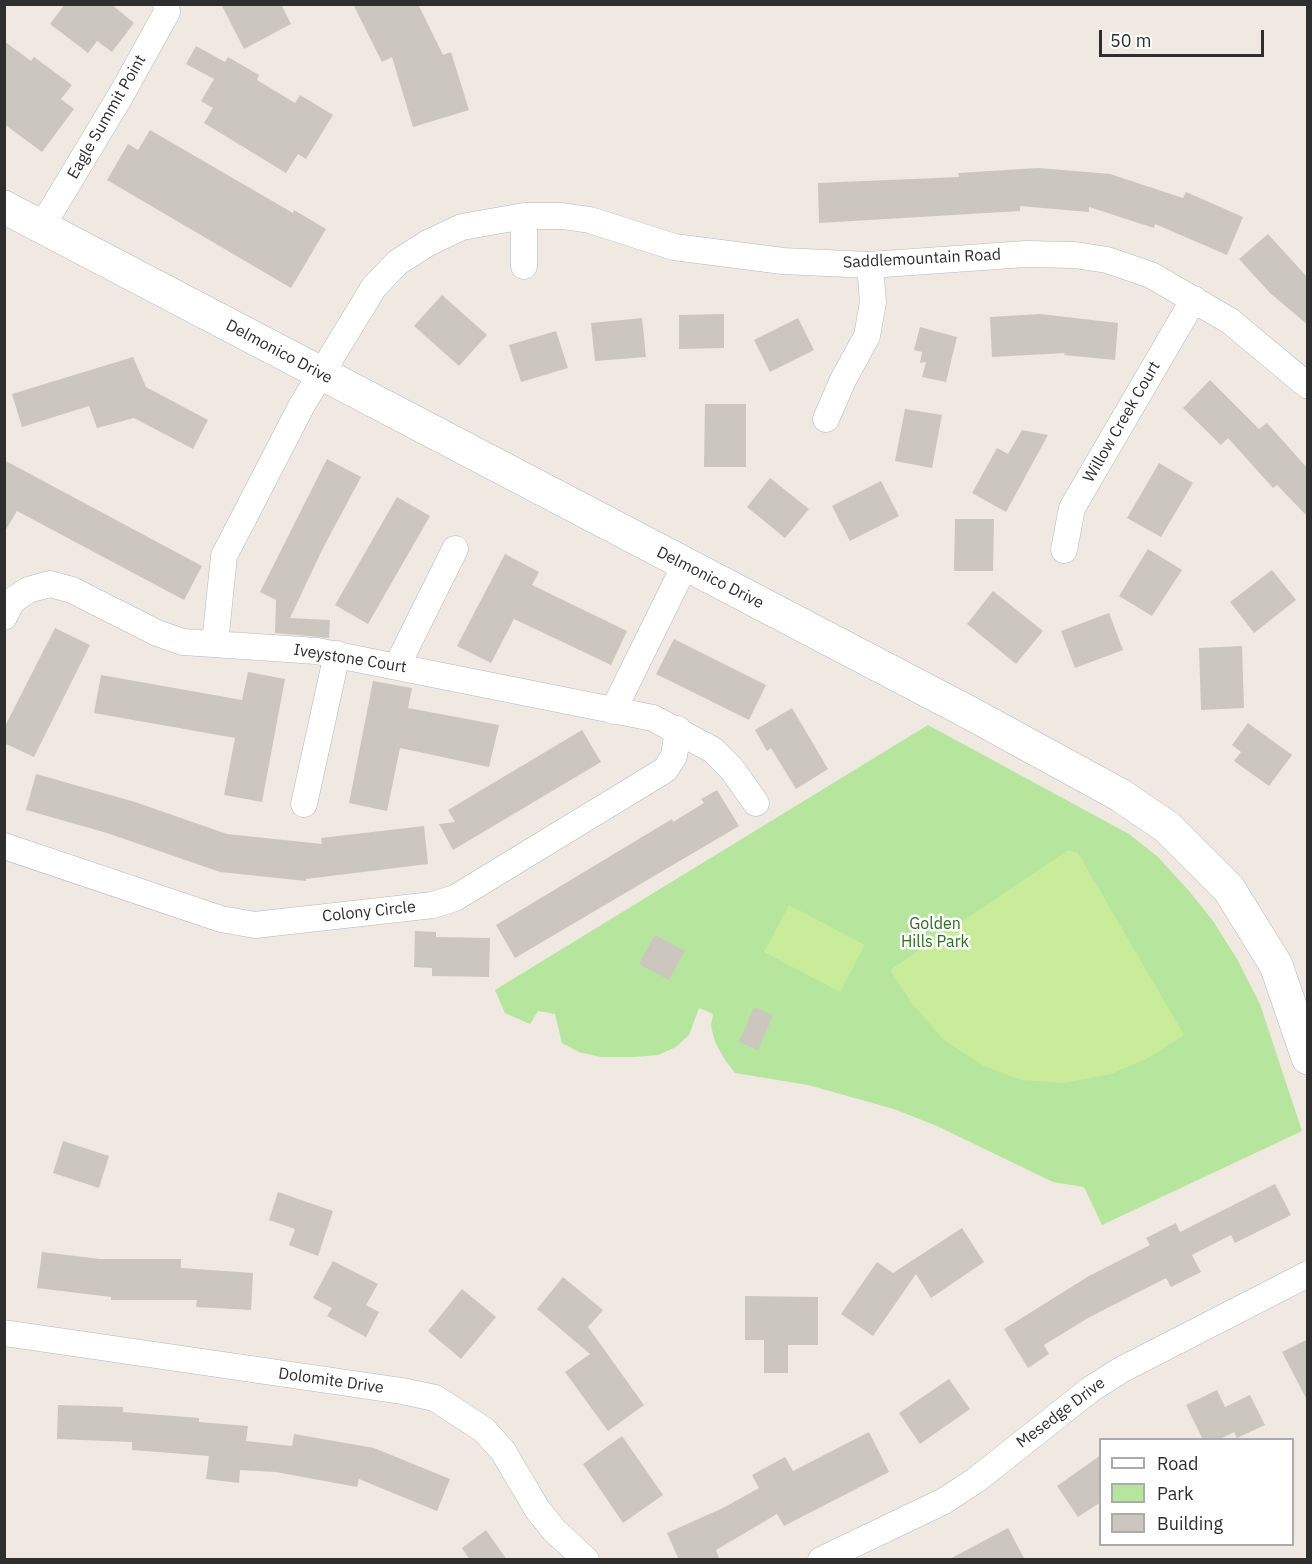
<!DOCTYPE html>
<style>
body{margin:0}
#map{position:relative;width:1312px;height:1564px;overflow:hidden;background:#efe9e1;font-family:"IBM Plex Sans",sans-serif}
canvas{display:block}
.frame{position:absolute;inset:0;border:6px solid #2e2e2e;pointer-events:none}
.legend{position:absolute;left:1099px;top:1438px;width:195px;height:108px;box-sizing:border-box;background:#fff;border:2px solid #ababab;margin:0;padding:8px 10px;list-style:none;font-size:18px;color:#2e2e2e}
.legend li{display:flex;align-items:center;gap:12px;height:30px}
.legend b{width:30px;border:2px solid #ababab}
.scale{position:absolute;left:1099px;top:30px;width:165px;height:27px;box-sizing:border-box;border:3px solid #2e2e2e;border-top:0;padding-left:8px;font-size:18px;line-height:21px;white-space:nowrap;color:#2e2e2e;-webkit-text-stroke:4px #fff;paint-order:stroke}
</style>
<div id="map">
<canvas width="1312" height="1564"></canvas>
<div class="frame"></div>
<ul class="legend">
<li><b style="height:8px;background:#fff"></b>Road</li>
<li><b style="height:16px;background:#b6e59e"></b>Park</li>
<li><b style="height:16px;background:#cbc7bf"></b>Building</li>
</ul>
<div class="scale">50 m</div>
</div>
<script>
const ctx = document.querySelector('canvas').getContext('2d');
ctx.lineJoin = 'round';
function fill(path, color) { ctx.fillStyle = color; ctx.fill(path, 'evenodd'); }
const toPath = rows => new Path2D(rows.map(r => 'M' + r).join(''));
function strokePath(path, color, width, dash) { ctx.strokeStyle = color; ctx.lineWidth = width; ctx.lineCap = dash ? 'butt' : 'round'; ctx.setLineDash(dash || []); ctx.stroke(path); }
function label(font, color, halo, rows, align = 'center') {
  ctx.font = font + ' "IBM Plex Sans",sans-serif'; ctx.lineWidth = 5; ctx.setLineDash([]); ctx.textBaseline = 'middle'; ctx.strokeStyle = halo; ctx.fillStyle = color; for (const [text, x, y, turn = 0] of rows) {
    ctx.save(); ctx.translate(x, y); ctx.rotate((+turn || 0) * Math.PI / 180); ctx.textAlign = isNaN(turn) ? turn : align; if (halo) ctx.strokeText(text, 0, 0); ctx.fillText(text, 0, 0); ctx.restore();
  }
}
fill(toPath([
 [928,725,1129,834,1158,857,1189,891,1213,921,1237,959,1260,1004,1302,1131,1102,1225,1084,1187,1053,1182,937,1126,894,1109,808,1085,735,1073,725,1060,715,1042,711,1026,713,1014,699,1008,689,1035,676,1047,658,1055,634,1057,601,1057,579,1052,562,1043,555,1014,538,1011,530,1024,505,1013,495,990]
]), '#b6e59e');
fill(toPath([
 [1068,850,1078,853,1184,1035,1148,1058,1111,1074,1064,1083,1021,1080,984,1066,943,1039,914,1006,890,970],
 [789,905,865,945,840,992,764,952]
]), '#c9ec9a');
fill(toPath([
 [65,4,111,4,134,23,112,52,97,41,88,53,50,24],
 [221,4,281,4,291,24,244,49],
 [353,4,418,4,443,55,451,52,469,110,413,127,392,57,382,62],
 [4,41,31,61,34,57,72,85,61,99,74,109,42,152,4,124],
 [196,46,225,62,228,57,259,75,257,80,295,103,300,95,333,115,306,159,298,154,286,173,204,123,213,108,201,101,214,79,186,64],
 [150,130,293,213,294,210,326,229,291,288,107,180,128,144,138,150],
 [1038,168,1110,174,1183,198,1186,192,1243,217,1227,255,1155,224,1154,228,1089,207,1089,212,1020,206,1020,211,819,223,818,183,959,177,958,173],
 [1268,234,1308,278,1308,325,1270,293,1239,259],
 [442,295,487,335,459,366,414,326],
 [724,314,724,348,679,349,679,315],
 [1040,314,1118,323,1115,360,1064,355,1065,353,992,357,990,317],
 [642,318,646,357,595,361,591,323],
 [798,318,814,350,770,372,754,340],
 [920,327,957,337,946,382,922,377,926,362,920,363,922,352,914,350],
 [556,331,568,368,521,382,509,345],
 [133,357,146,387,208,420,193,449,134,418,97,428,89,406,22,427,12,394],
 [1210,380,1259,429,1267,423,1308,469,1308,517,1277,485,1273,488,1228,438,1221,445,1183,408],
 [705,404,746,404,746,467,704,467],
 [905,409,942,415,932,468,895,461],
 [1022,430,1048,435,1006,512,972,493,997,448,1008,454],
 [327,459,361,477,322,550,290,618,330,620,329,638,275,633,276,600,260,592],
 [4,460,202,566,184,600,17,511,4,533],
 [1159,463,1193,483,1161,537,1127,518],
 [770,478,809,509,785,538,747,507],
 [881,481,899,516,850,541,832,506],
 [397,497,430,516,368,624,335,605],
 [955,519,994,519,993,571,954,571],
 [1148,549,1182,570,1152,616,1119,596],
 [505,554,539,572,532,585,627,631,611,665,514,619,491,663,457,646],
 [1272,570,1296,600,1254,633,1230,602],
 [993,591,1043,631,1016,664,967,624],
 [1109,613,1123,650,1075,668,1061,631],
 [55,628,90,645,34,757,4,743,4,728],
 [674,639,766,685,749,720,656,674],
 [1242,646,1244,708,1201,710,1199,648],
 [248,672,285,679,262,802,224,795,235,738,94,713,101,675,242,700],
 [373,681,412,688,408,708,499,725,489,767,400,748,387,811,349,803],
 [792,708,828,769,796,789,771,748,767,751,755,730],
 [1248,723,1292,755,1269,786,1234,761,1241,752,1232,745],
 [582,730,601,762,453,850,439,824,455,822,448,810],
 [36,774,135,802,227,834,322,844,321,838,424,826,428,864,306,879,306,881,220,872,107,833,26,810],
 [717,790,739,826,515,958,496,925,672,819,673,822,704,803,701,799],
 [415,931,436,932,436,937,490,938,489,977,432,976,432,968,414,967],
 [655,935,685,951,669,980,639,964],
 [754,1007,773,1015,758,1050,739,1042],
 [63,1141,109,1156,99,1188,53,1173],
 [1275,1184,1291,1215,1235,1243,1231,1235,1192,1255,1201,1272,1171,1287,1166,1278,1088,1318,1044,1345,1049,1354,1028,1368,1004,1329,1089,1276,1150,1245,1146,1238,1176,1223,1180,1232],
 [278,1192,333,1211,318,1256,289,1245,295,1229,269,1220],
 [962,1228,984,1262,931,1298,916,1274,873,1336,841,1314,877,1262,893,1273],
 [42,1252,100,1259,181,1259,181,1268,253,1273,251,1310,196,1307,197,1300,111,1300,111,1297,37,1288],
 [333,1261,378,1284,366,1305,379,1312,366,1337,327,1316,332,1308,313,1298],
 [563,1277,603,1310,588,1327,644,1405,608,1431,565,1372,590,1354,537,1309],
 [462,1289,496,1317,461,1359,428,1331],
 [745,1296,818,1297,818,1345,788,1345,788,1373,764,1373,764,1340,745,1340],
 [1308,1339,1308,1402,1282,1352],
 [949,1379,970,1409,920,1444,899,1413],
 [1217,1390,1225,1407,1250,1395,1265,1425,1237,1438,1234,1432,1218,1440,1203,1440,1186,1405],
 [58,1405,123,1407,123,1412,199,1418,199,1422,248,1426,246,1441,292,1446,294,1434,374,1448,450,1479,437,1511,359,1479,357,1487,276,1472,240,1470,239,1483,206,1479,209,1456,132,1450,132,1442,57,1439],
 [869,1432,889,1472,784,1526,777,1514,716,1550,720,1560,679,1560,667,1533,723,1508,759,1488,752,1475,785,1457,793,1471],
 [622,1436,663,1495,623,1523,583,1464],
 [1101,1455,1101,1502,1078,1517,1057,1486],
 [1008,1528,1025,1560,948,1560],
 [486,1530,507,1560,470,1560,462,1548]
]), '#cbc7bf');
const street = toPath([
 [524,216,524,266],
 [41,228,121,95,167,12,166,4],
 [826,419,843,380,867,336,873,302,870,265],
 [1064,550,1072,508,1194,299],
 [4,617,12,601,28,590,50,584,72,590,157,633,183,642,317,651,653,718,713,750,731,768,756,803],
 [215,643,224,556,302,405,374,287,398,262,428,243,462,227,524,216,562,216,590,220,674,247,783,261,870,265,1026,254,1075,255,1107,260,1151,275,1230,321,1308,386],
 [397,666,455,549],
 [613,711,685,565],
 [304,804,337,654],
 [4,846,221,919,255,925,433,905,455,898,665,770,674,756,678,729],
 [4,1333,402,1391,435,1398,484,1430,503,1451,537,1509,554,1530,586,1560],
 [821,1560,944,1501,976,1480,1091,1389,1121,1370,1308,1274]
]);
const secondary = toPath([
 [4,207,968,712,1120,795,1167,827,1229,889,1276,965,1308,1058]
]);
strokePath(street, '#b4b7c1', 27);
strokePath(secondary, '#b4b7c1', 34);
strokePath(street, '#fff', 26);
strokePath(secondary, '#fff', 33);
label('16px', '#2e2e2e', '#fff', [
 ["Eagle Summit Point",107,117,-60],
 ["Saddlemountain Road",922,259,-3],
 ["Delmonico Drive",279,352,28],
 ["Willow Creek Court",1122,422,-60],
 ["Delmonico Drive",710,578,27],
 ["Iveystone Court",350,659,9],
 ["Colony Circle",369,912,-6],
 ["Dolomite Drive",331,1381,8],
 ["Mesedge Drive",1061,1413,-37]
]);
label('16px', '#2c6e1b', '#fff', [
 ["Golden",935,924],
 ["Hills Park",935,942]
]);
</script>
